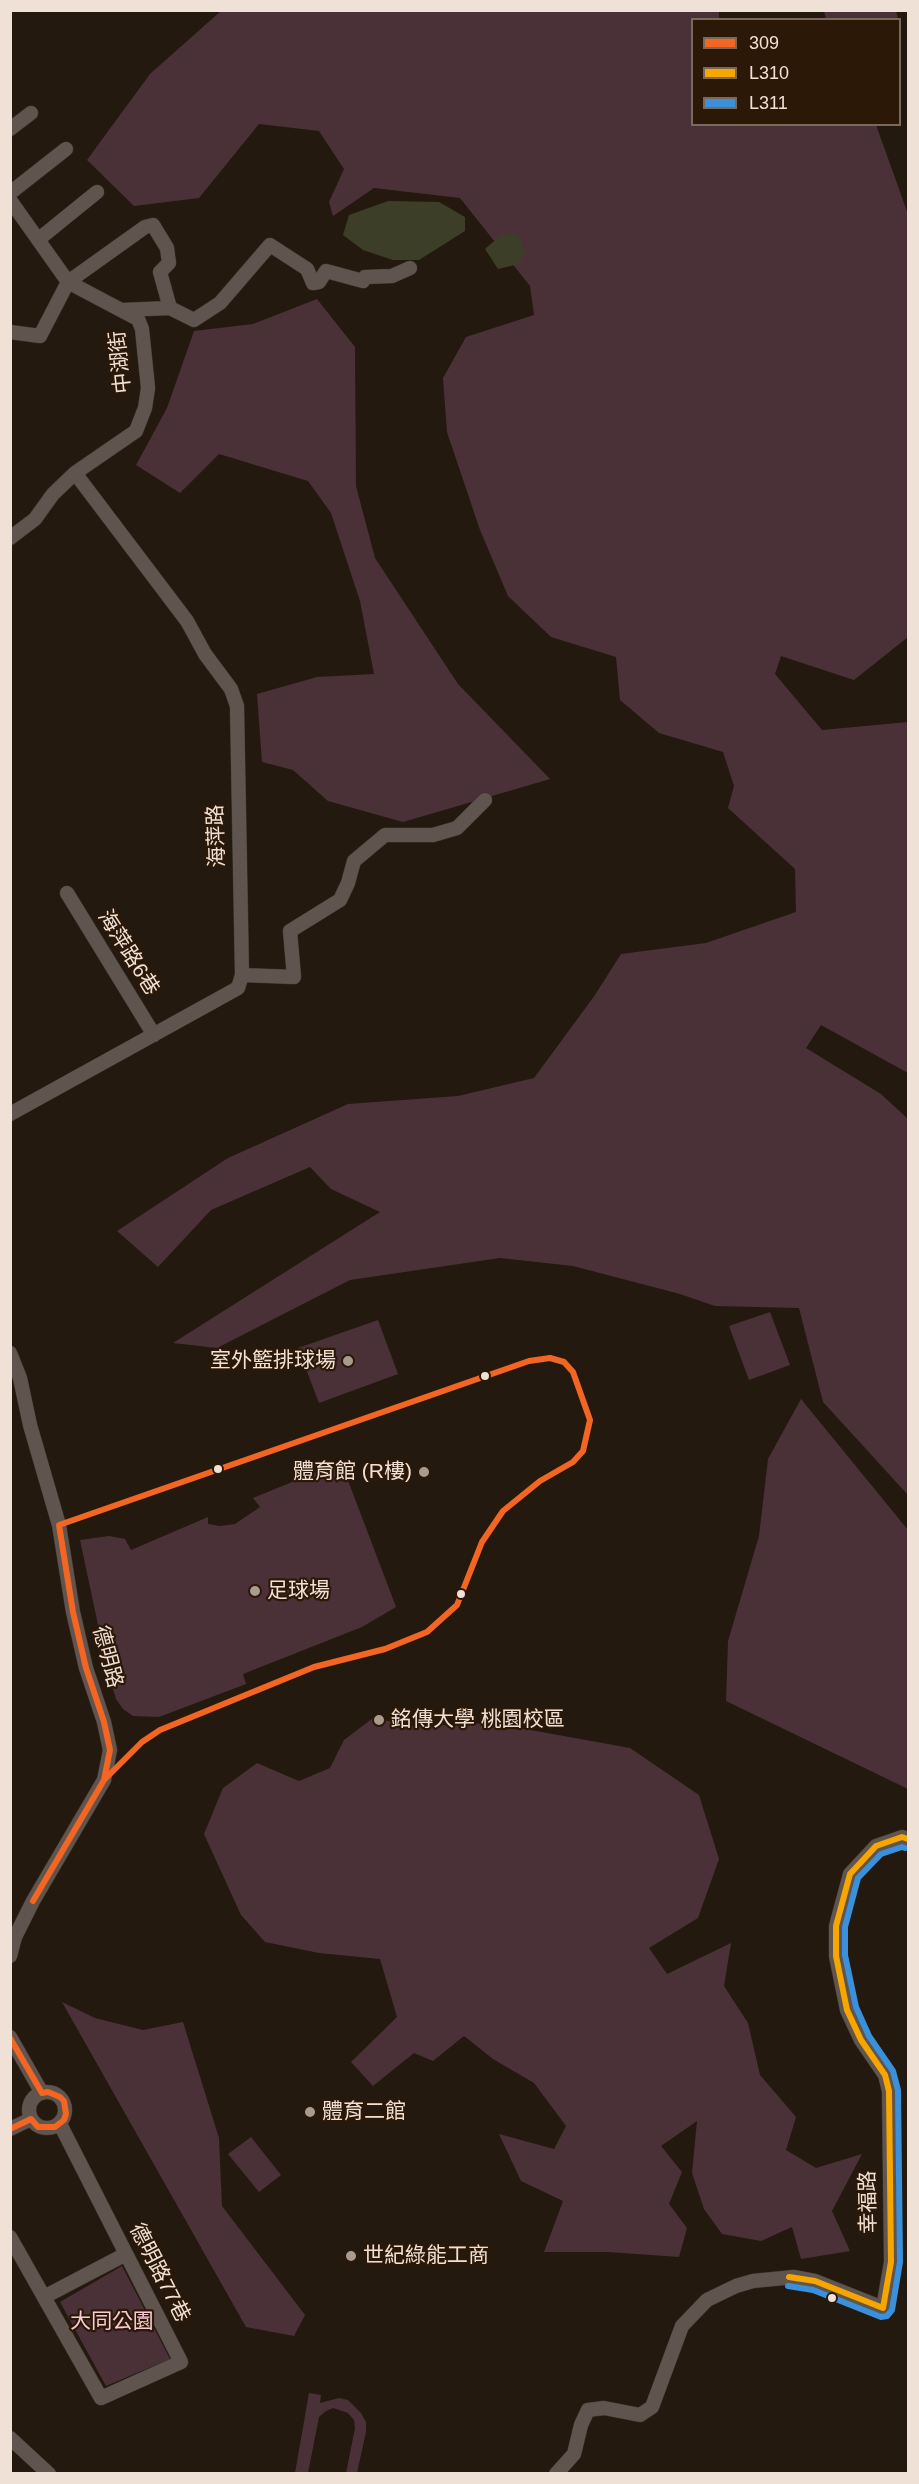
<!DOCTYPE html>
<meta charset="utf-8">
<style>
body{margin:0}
#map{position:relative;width:919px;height:2484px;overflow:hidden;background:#24190f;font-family:Arial,sans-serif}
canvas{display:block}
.frame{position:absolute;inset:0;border:12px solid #efe1d6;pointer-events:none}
.legend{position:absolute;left:691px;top:18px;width:210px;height:108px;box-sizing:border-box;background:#2c1807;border:2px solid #7a685a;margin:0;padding:8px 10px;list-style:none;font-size:18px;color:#efe1d6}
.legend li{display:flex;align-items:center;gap:12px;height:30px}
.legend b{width:30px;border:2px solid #7a685a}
</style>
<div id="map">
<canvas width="919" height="2484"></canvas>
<div class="frame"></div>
<ul class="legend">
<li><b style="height:8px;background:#f26522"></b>309</li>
<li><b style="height:8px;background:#f7a600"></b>L310</li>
<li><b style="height:8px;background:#3a90db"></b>L311</li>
</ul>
</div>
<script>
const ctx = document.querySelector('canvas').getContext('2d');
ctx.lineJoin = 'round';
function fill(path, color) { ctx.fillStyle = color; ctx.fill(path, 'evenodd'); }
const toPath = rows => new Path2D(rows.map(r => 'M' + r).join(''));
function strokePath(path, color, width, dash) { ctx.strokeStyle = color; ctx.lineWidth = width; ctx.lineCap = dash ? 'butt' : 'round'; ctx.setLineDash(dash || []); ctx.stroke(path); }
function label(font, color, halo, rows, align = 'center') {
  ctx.font = font + ' Arial,"Noto Sans TC",sans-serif'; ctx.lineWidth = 4.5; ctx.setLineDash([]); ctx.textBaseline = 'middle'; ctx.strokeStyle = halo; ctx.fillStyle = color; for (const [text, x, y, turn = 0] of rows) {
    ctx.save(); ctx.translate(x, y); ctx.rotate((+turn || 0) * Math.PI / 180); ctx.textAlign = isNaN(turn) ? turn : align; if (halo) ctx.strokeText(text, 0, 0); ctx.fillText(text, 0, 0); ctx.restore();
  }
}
fill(toPath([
 [222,10,719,11,719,19,692,20,692,124,876,125,908,214,908,637,854,680,781,656,775,674,822,730,908,722,908,1073,821,1025,806,1048,881,1094,908,1119,908,1495,823,1402,799,1308,715,1306,680,1294,573,1266,500,1258,350,1280,217,1348,173,1343,380,1212,331,1189,310,1167,211,1210,158,1267,117,1231,228,1158,348,1104,458,1096,534,1078,595,995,621,954,706,943,796,912,795,869,728,808,734,786,723,752,659,733,620,700,616,657,551,637,508,596,480,530,447,432,443,378,466,337,534,315,530,286,460,198,374,188,333,216,329,202,344,169,319,131,259,124,199,198,134,206,87,160,150,74],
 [824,11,896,11,898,19,826,19],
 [317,299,355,347,356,486,375,558,458,684,550,779,403,822,328,801,293,770,262,762,257,694,317,677,374,674,360,601,331,513,308,481,219,454,180,493,136,465,167,408,194,331,253,324],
 [770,1312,790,1365,749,1380,729,1326],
 [378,1320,398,1374,319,1403,298,1348],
 [801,1399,908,1530,908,1789,726,1701,728,1641,759,1536,768,1459],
 [341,1462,396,1607,362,1627,243,1674,246,1684,159,1717,133,1716,123,1709,116,1699,108,1672,80,1540,109,1536,125,1539,131,1550,208,1517,208,1524,220,1526,235,1524,260,1507,253,1498],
 [373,1718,415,1726,492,1723,630,1748,699,1795,719,1859,698,1918,649,1948,667,1974,731,1943,724,1986,748,2023,760,2075,796,2117,786,2150,816,2168,862,2154,832,2211,850,2251,801,2259,792,2227,761,2241,722,2234,704,2209,692,2173,697,2121,661,2146,682,2172,669,2204,687,2228,679,2257,608,2252,544,2252,563,2201,521,2181,499,2134,554,2149,566,2126,534,2083,493,2059,464,2036,433,2061,414,2053,373,2086,351,2062,397,2017,380,1959,319,1953,265,1942,241,1915,204,1834,223,1788,257,1763,299,1781,330,1768,344,1740],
 [62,2002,95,2018,143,2030,183,2022,219,2138,222,2206,305,2315,294,2336,246,2327],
 [251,2137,281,2175,259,2192,228,2154],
 [122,2266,170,2359,106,2386,60,2302],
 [309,2393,321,2395,320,2403,339,2398,348,2400,361,2413,366,2422,366,2432,357,2473,346,2473,355,2428,354,2420,348,2413,333,2408,326,2411,319,2417,308,2473,295,2473]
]), '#4a3137');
fill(toPath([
 [388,201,439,202,465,217,465,231,419,260,393,260,363,250,343,235,349,215],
 [514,234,520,239,525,253,519,264,498,269,485,249,501,235]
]), '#3c3e27');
const minor = toPath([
 [10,129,31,113],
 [10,193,66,149],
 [10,200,68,282,138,319,142,329,148,388,145,408,136,431,75,473,53,494,35,519,10,538],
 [39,239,97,192],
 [122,310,170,308,194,320,220,303,270,245,307,269,313,283,319,282,326,271,363,281,365,277,392,276,410,268],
 [10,332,40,336,68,282,145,227,153,225,167,248,169,263,160,272,170,308],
 [67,893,154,1035],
 [242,975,294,977,290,931,340,900,348,883,354,861,385,835,433,835,457,828,485,800],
 [10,1114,238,988,242,975,237,706,231,689,205,654,187,621,75,473],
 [10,1353,20,1378,30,1425,59,1525,73,1612,86,1668,104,1722,110,1750,104,1780,33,1901,15,1937,10,1956],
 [10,2037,42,2093],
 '29 2110a18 18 0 1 1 36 0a18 18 0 1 1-36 0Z',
 [10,2129,31,2119],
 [10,2237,101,2398,181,2362,60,2124],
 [44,2297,126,2254],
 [10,2438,49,2474],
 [556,2474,574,2454,581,2425,588,2410,604,2408,640,2415,652,2407,682,2326,707,2300,736,2286,753,2281,794,2277,815,2281,883,2308,891,2262,889,2091,885,2075,861,2040,847,2010,836,1956,836,1926,850,1874,876,1846,902,1837,908,1839]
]);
strokePath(minor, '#3f362f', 15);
strokePath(minor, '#5f554e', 14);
strokePath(toPath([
 [550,1358,564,1362,573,1372,590,1420,583,1451,573,1462,540,1481,503,1511,482,1542,457,1605,427,1632,385,1649,314,1667,160,1730,142,1742,104,1780,110,1750,104,1722,86,1668,73,1612,59,1525,529,1361,550,1358],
 [33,1901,104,1780],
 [33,1901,104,1780],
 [10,2038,42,2093,48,2092,60,2097,64,2101,66,2114,64,2120,55,2127,38,2127,31,2119,10,2129]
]), '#f26522', 6);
strokePath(toPath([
 [789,2277,815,2281,883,2308,891,2262,889,2091,885,2075,861,2040,847,2010,836,1956,836,1926,850,1874,876,1846,902,1837,908,1839]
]), '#f7a600', 6);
strokePath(toPath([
 [788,2286,813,2290,881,2317,887,2316,892,2310,900,2262,898,2090,893,2071,869,2036,856,2007,845,1955,845,1927,858,1878,881,1854,902,1847,905,1848]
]), '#3a90db', 6);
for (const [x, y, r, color] of [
 [348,1361,6,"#a89b90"],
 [485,1376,5,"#efe1d6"],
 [218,1469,5,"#efe1d6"],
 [424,1472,6,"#a89b90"],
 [255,1591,6,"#a89b90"],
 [461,1594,5,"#efe1d6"],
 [379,1720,6,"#a89b90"],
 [310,2112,6,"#a89b90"],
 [351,2256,6,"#a89b90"],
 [832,2298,5,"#efe1d6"]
]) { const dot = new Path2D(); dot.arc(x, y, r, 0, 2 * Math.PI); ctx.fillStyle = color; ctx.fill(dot); strokePath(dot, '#2c1807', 2); }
label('21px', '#efe1d6', '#2c1807', [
 ["中湖街",121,362,-96],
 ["海萍路",217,836,-92],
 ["海萍路6巷",128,953,58],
 ["德明路",107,1657,75],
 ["幸福路",869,2202,-91],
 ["德明路77巷",159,2273,63]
]);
label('21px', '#efe1d6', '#2c1807', [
 ["室外籃排球場",336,1361,"right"],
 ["體育館 (R樓)",412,1472,"right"],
 ["足球場",267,1591],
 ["銘傳大學 桃園校區",391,1720],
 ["體育二館",322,2112],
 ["世紀綠能工商",363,2256]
], 'left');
label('21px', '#f9c9d6', '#2c1807', [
 ["大同公園",112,2322]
]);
</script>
